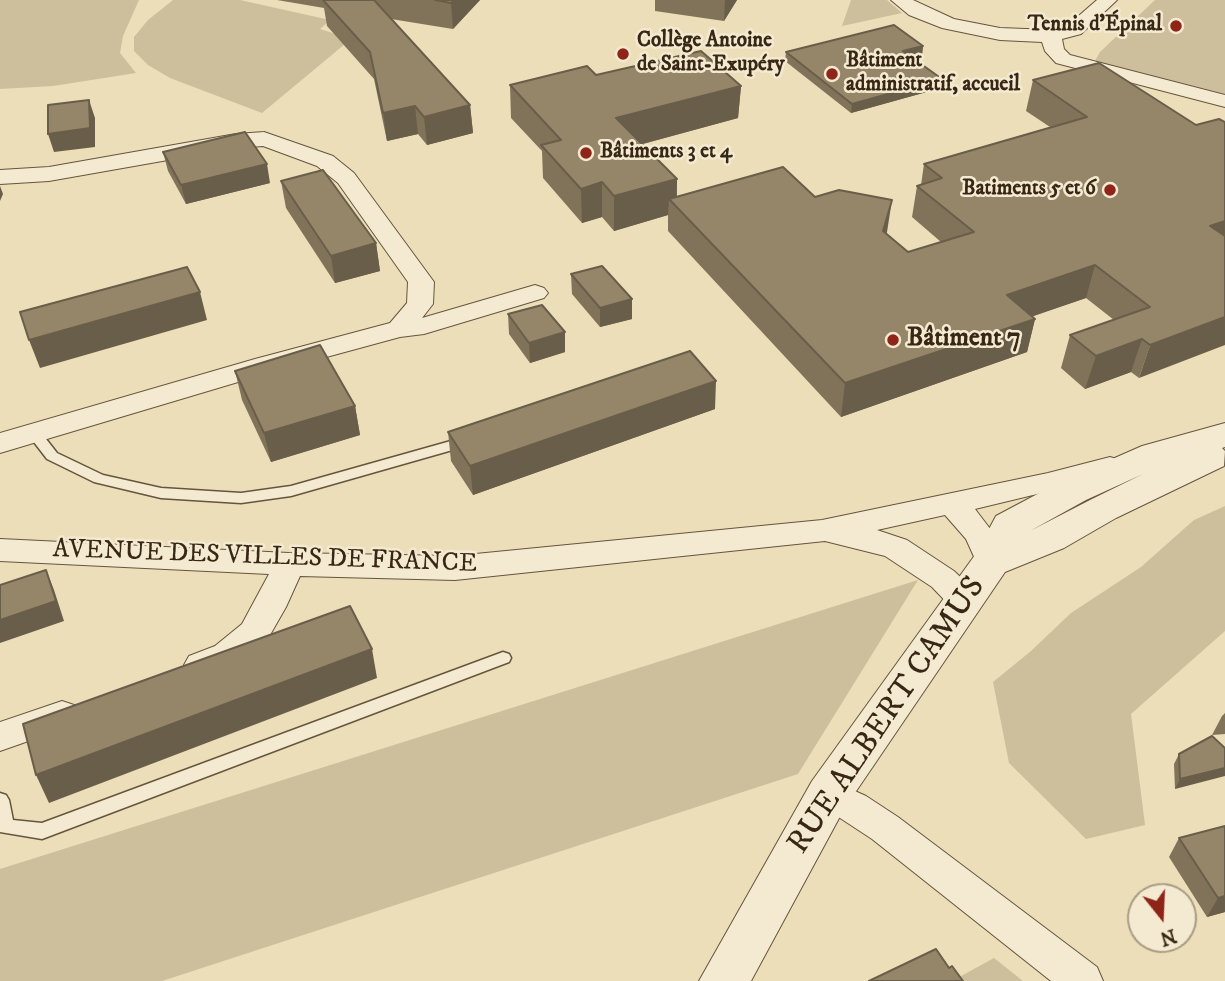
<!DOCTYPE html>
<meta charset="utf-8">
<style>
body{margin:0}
#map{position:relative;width:1225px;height:981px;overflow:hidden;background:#ecdeb8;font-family:"IM FELL DW Pica",serif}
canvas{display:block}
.north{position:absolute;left:1127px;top:883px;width:70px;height:70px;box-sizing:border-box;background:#f3ead1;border:2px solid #a89c85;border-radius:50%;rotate:162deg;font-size:19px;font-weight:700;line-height:28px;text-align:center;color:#382714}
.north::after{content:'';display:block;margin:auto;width:24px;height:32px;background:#8f2418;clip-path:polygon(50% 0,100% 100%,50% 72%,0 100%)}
</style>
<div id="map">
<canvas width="1225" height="981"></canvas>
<div class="north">N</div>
</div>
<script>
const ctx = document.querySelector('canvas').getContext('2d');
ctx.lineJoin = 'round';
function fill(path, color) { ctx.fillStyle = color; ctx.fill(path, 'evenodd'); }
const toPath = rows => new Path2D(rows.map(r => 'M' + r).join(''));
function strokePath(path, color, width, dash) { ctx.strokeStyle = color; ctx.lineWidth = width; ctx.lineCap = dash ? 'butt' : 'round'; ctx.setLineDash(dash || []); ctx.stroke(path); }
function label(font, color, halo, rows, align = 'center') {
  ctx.font = font + ' "IM FELL DW Pica",serif'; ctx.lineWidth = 5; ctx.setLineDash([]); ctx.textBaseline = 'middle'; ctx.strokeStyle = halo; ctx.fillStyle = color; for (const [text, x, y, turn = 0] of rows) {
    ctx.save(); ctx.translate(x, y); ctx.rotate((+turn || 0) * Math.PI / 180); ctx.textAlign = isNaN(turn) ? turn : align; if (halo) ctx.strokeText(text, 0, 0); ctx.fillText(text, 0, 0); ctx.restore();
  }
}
fill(toPath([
 [0,0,139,0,123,36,120,53,136,73,53,86,0,89],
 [173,0,240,0,330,20,320,29,351,39,262,113,170,78,148,65,134,51,134,37,148,20],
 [851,0,887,0,902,13,842,26],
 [1155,0,1225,0,1225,96,1095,61,1100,52],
 [1225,506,1225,631,1131,714,1145,825,1086,839,1009,763,993,682,1031,651,1071,613,1141,567,1194,520],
 [918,580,798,774,162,981,0,981,0,869],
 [994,958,1023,981,952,981]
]), '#cdbf9c');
const service = toPath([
 [34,429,39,430,57,453,103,475,161,488,241,493,291,486,465,437,472,442,470,445,291,496,241,503,161,498,94,482,47,459,27,433,34,429],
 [503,652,509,654,511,658,509,662,42,839,0,832,0,793,6,795,9,800,13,820,42,823,503,652]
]);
const minor = toPath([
 [891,0,913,0,954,19,1000,28,1052,30,1067,26,1097,0,1117,0,1081,34,1062,39,1064,49,1070,55,1225,95,1225,107,1056,63,1045,51,1042,42,1000,40,942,28,909,15,891,0],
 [264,132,333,156,354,173,434,282,433,304,422,318,535,285,544,288,548,293,544,298,424,334,400,337,275,371,0,453,0,433,255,359,390,323,407,303,408,282,338,183,317,166,263,146,236,148,49,181,0,184,0,170,49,167,236,134,264,132],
 [1110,457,1120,460,1125,467,1120,474,975,509,994,534,1007,562,1002,570,991,573,980,570,966,539,945,515,877,530,907,540,954,571,975,591,980,600,975,609,964,612,953,609,932,587,885,556,825,541,455,580,300,576,286,607,266,642,239,664,201,678,189,674,184,665,189,656,215,646,242,624,269,574,0,561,0,539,289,553,455,556,822,520,1048,473,1110,457],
 [62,701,74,705,79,715,74,725,0,751,0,722,62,701],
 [828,779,866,796,898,817,1097,967,1103,981,1051,981,872,839,840,818,815,806,810,795,815,784,828,779]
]);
const tertiary = toPath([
 [1225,423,1225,447,1222,448,1225,451,1224,466,1116,518,1064,548,1005,572,844,809,751,981,699,981,812,781,975,555,996,516,1060,482,1142,446,1225,423],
 [1143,474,1090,500,1030,531,1086,500,1143,474]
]);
strokePath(service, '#65553d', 3);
strokePath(minor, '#65553d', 2);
strokePath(tertiary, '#65553d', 2);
fill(service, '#f3ead1');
fill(minor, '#f3ead1');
fill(tertiary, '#f3ead1');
fill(toPath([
 [277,0,480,0,453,29,391,19,470,105,473,133,427,145,418,134,387,141,374,79,327,26,324,8],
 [655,0,737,0,724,21,655,11],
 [923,46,922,55,912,57,941,88,851,113,785,61,786,52],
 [596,75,741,86,738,118,643,144,677,179,677,197,815,197,887,234,908,252,941,242,912,217,917,186,921,185,924,164,1050,127,1026,111,1033,80,1196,125,1225,122,1139,378,1131,372,1085,389,1061,368,1070,335,1114,320,1086,298,1032,316,1035,319,1027,352,841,417,668,231,668,215,614,231,602,217,582,223,543,178,542,151,511,118,510,85],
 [163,152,270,183,186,204,168,171],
 [281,181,376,243,380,271,335,283,286,208],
 [571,274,632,299,632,319,600,327,572,294],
 [508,314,565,332,565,352,530,363,509,334],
 [235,371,355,406,360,435,271,462,242,400],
 [715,409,473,495,451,461,448,432],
 [1225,713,1225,734,1212,735,1222,716],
 [1225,748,1175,789,1174,764,1179,754],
 [1225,826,1225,912,1207,917,1169,857,1179,838]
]), '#81735a');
fill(toPath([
 [454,0,480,0,453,29,451,3],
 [725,0,737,0,724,21],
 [923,46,922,55,901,60,903,51],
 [942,79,941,88,851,113,852,104],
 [741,86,738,118,616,151,616,118],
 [89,100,95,118,95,147,54,152,48,134],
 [470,105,473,133,427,145,424,117],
 [415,106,418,134,387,141,383,113],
 [267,164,270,183,186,204,181,185],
 [677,179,676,206,669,199,668,215,614,231,614,196],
 [602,182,602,217,582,223,581,189],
 [0,186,3,194,0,201],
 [892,200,887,232,878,263,883,231],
 [1225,221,1225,249,1210,226],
 [376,243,380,271,335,283,331,256],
 [1095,265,1086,298,999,328,1007,295],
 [200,292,207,320,40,368,29,340],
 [632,299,632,319,600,327,600,308],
 [1225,317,1225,345,1139,378,1150,345],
 [1035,319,1027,352,841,417,845,383],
 [565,332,565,352,530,363,529,343],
 [1142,339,1131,372,1085,389,1096,356],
 [716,381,715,409,473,495,470,466],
 [355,406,360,435,271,462,264,433],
 [46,570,54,590,64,621,0,643,0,620],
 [372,649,377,678,49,803,36,775],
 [1225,768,1225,776,1175,789,1180,779],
 [1225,896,1225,912,1207,917,1218,898]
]), '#695e4a');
const building = toPath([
 [323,0,374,0,470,105,424,117,415,106,383,113,370,52,323,0],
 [435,0,454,0,451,3,435,0],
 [894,25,923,46,903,51,942,79,852,104,786,52,894,25],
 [701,51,741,86,616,118,677,179,614,196,602,182,581,189,541,145,561,140,510,85,587,66,596,75,701,51],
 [1099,63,1196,125,1219,119,1225,122,1225,221,1210,226,1225,236,1225,317,1150,345,1142,339,1096,356,1070,335,1150,307,1095,265,1007,295,1035,319,845,383,669,199,783,167,815,197,839,190,892,200,883,231,908,252,974,232,917,186,942,178,924,164,1087,117,1033,80,1099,63],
 [89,100,90,128,48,134,48,105,89,100],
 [245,132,267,164,181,185,163,152,245,132],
 [323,170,376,243,331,256,281,181,323,170],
 [602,266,632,299,600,308,571,274,602,266],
 [187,267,200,292,29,340,20,312,187,267],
 [542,305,565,332,529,343,508,314,542,305],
 [320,345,355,406,264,433,235,371,320,345],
 [690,351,716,381,470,466,448,432,690,351],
 [46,570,56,601,0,620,0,585,46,570],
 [350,606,372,649,36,775,23,724,350,606],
 [1212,736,1225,748,1225,768,1180,779,1179,754,1212,736],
 [1225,826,1225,896,1218,898,1179,838,1225,826],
 [936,949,949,968,952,966,963,981,869,981,936,949]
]);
fill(building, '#968669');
strokePath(building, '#695e4a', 2);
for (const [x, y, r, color] of [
 [1176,26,7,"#8f2418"],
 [623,54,7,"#8f2418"],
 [832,74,7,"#8f2418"],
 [586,153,7,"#8f2418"],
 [1110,190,7,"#8f2418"],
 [893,340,7,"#8f2418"]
]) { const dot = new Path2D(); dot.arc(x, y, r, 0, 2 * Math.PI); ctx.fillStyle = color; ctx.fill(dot); strokePath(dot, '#f3ead1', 2.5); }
label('bold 21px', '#382714', '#f3ead1', [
 ["Tennis d'Épinal",1162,26,"right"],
 ["Collège Antoine",637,42],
 ["de Saint-Exupéry",637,66],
 ["Bâtiment",846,62],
 ["administratif, accueil",846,86],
 ["Bâtiments 3 et 4",600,153],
 ["Batiments 5 et 6",1096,190,"right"]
], 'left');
label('bold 26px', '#382714', '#f3ead1', [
 ["Bâtiment 7",907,340]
], 'left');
label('26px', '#382714', '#f3ead1', [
 ["AVENUE DES VILLES DE FRANCE",265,558,2]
]);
label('32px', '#382714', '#f3ead1', [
 ["RUE ALBERT CAMUS",888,716,-56]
]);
</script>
